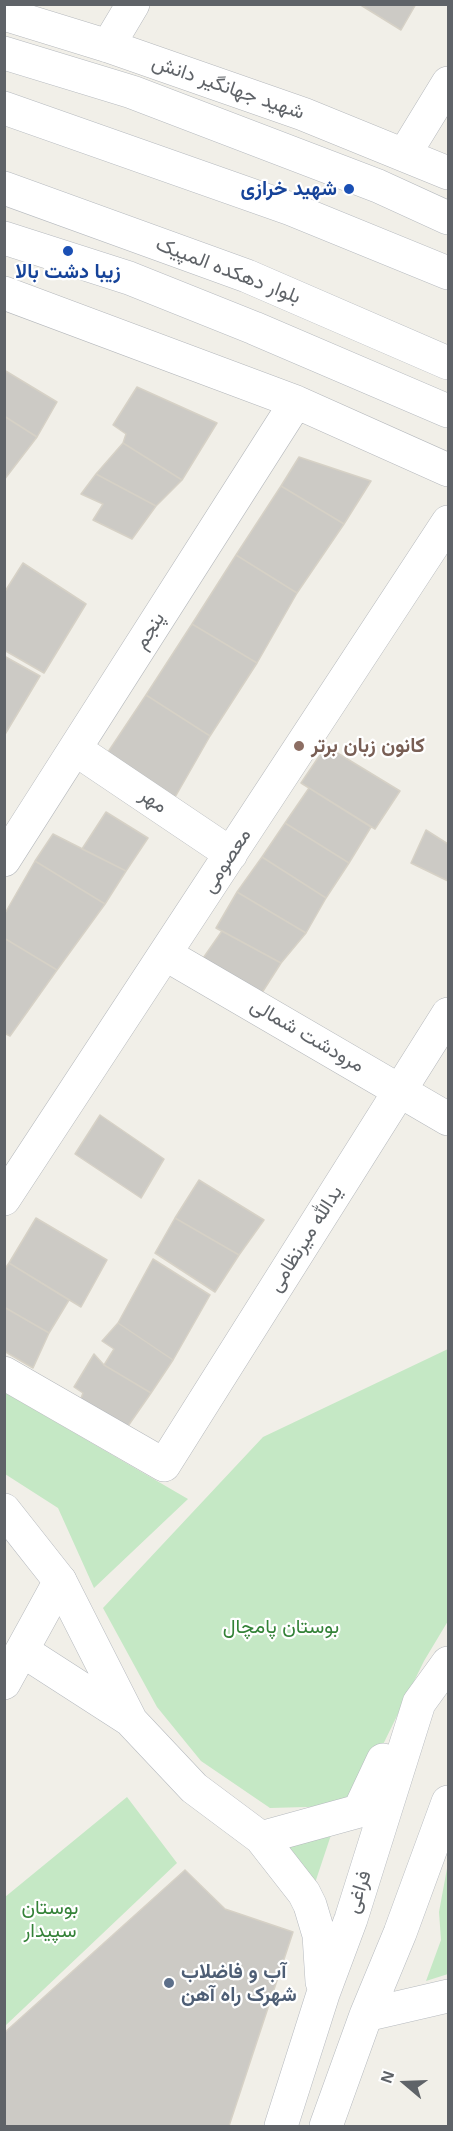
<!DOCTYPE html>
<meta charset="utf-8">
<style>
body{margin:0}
#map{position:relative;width:453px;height:2131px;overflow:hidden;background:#f1efe8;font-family:Arial,sans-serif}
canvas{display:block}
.frame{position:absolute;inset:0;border:6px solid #5f6368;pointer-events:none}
.north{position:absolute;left:375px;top:2053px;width:60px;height:60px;-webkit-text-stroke:4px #fff;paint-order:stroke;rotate:289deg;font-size:16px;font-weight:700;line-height:24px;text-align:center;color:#5f6368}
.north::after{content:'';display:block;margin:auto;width:21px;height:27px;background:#5f6368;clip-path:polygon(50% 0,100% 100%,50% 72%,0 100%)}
</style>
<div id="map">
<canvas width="453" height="2131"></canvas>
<div class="frame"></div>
<div class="north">N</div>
</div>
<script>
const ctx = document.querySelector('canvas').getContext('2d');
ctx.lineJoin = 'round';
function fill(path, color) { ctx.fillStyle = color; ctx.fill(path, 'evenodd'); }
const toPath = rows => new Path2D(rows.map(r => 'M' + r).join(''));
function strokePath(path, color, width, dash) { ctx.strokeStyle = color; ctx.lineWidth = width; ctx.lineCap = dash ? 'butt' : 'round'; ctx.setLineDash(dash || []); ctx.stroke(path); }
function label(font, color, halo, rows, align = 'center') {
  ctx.font = font + ' Arial,Vazirmatn,sans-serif'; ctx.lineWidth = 4.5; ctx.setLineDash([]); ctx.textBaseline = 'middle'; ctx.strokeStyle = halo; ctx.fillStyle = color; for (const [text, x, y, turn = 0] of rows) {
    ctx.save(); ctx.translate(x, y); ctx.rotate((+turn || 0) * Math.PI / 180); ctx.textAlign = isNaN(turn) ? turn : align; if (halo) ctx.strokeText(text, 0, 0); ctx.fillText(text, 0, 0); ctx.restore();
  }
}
fill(toPath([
 [448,1349,448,1621,424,1661,368,1775,342,1806,270,1808,201,1761,157,1707,103,1608,263,1437],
 [4,1392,188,1499,94,1588,58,1508,5,1474],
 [127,1797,177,1863,5,2026,5,1897],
 [331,1835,314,1886,281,1846],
 [448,1863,448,1974,426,1981,441,1940,439,1912]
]), '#c5e8c5');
const building = toPath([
 [359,4,416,4,401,30,359,4],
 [4,370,57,402,37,437,4,416,4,370],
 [137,387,217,423,182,480,123,443,126,434,113,425,137,387],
 [4,416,37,437,4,480,4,416],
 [123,443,182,480,156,506,96,474,123,443],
 [299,457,371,481,344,524,281,486,299,457],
 [96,474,156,506,132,539,93,520,103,504,81,494,96,474],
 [281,486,344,524,297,593,236,555,281,486],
 [236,555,297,593,257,663,192,624,236,555],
 [23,563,86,604,44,673,4,650,4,593,23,563],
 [192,624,257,663,210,736,146,695,192,624],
 [4,656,40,676,4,736,4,656],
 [146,695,210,736,170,806,102,761,146,695],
 [326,746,400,791,375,829,301,783,326,746],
 [309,788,371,827,349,863,285,823,309,788],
 [106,812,148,838,126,871,82,849,106,812],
 [285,823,349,863,326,898,262,857,285,823],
 [426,830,448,844,448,881,411,863,426,830],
 [53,834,126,871,105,904,35,861,53,834],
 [262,857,326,898,306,933,237,892,262,857],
 [35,861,105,904,57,970,4,938,4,915,35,861],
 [237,892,306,933,281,963,216,928,237,892],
 [222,931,281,963,258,999,199,964,222,931],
 [4,938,57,970,10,1036,4,1033,4,938],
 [100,1115,164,1159,141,1198,75,1154,100,1115],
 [199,1180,264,1220,239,1255,175,1218,199,1180],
 [36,1218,107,1260,81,1307,9,1263,36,1218],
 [175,1218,239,1255,215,1292,155,1253,175,1218],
 [153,1259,210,1295,173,1360,118,1323,153,1259],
 [9,1263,69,1300,49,1333,4,1307,4,1270,9,1263],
 [4,1307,49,1333,33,1368,4,1351,4,1307],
 [118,1323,173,1360,151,1393,104,1365,114,1349,102,1341,118,1323],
 [94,1354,104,1365,151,1393,128,1426,80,1401,83,1393,74,1387,94,1354],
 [185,1870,225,1909,293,1932,229,2126,4,2126,4,2033,185,1870]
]);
fill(building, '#cccac5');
strokePath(building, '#d6d1c6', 1.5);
const street = toPath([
 [4,14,108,46,303,114,448,173],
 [108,46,133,4],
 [404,155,448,83],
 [4,293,296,402,448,470],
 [75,749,231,854],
 [4,860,296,402],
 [165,954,448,1119],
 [4,1199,448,522],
 [4,1373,164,1465,448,1014],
 [4,1683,60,1581]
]);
const secondary = toPath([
 [4,53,132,92,378,186,448,218],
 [4,108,291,209,448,273],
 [4,188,247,276,448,363],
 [4,238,129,278,254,328,448,411],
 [4,1510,60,1581,130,1719],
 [23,1651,130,1720,194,1788,261,1838,304,1893,310,1905,319,1935,322,1982],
 [261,1838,359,1811,383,1760],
 [366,2015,448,1996],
 [281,2126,323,1994,351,1919,419,1703,448,1663],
 [326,2126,366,2015,400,1933,448,1802]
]);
strokePath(street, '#b5b8bc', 34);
strokePath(secondary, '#b6babf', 34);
strokePath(street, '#fff', 33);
strokePath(secondary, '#fff', 33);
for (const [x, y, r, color] of [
 [349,189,6,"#1a4fb4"],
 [68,251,6,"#1a4fb4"],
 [299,746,6,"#8d6e63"],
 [169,1983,6,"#5c6f8a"]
]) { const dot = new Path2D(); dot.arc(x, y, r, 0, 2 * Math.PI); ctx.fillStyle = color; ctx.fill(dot); strokePath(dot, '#fff', 2); }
label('20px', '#5f6368', '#fff', [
 ["شهید جهانگیر دانش",228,88,19],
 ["بلوار دهکده المپیک",228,271,21],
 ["پنجم",150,631,-58],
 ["مهر",153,801,34],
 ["معصومی",227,861,-57],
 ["مرودشت شمالی",307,1036,30],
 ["یدالله میرنظامی",306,1239,-58],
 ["فراغی",359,1892,-72]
]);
label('bold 20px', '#164399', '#fff', [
 ["شهید خرازی",337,189],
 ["زیبا دشت بالا",68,272,"center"]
], 'right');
label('bold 20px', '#785e54', '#fff', [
 ["کانون زبان برتر",311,746]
], 'left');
label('20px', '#348238', '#fff', [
 ["بوستان پامچال",281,1627],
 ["بوستان",50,1908],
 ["سپیدار",50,1931]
]);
label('bold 20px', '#4e5e75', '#fff', [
 ["آب و فاضلاب",181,1972],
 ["شهرک راه آهن",181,1995]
], 'left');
</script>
